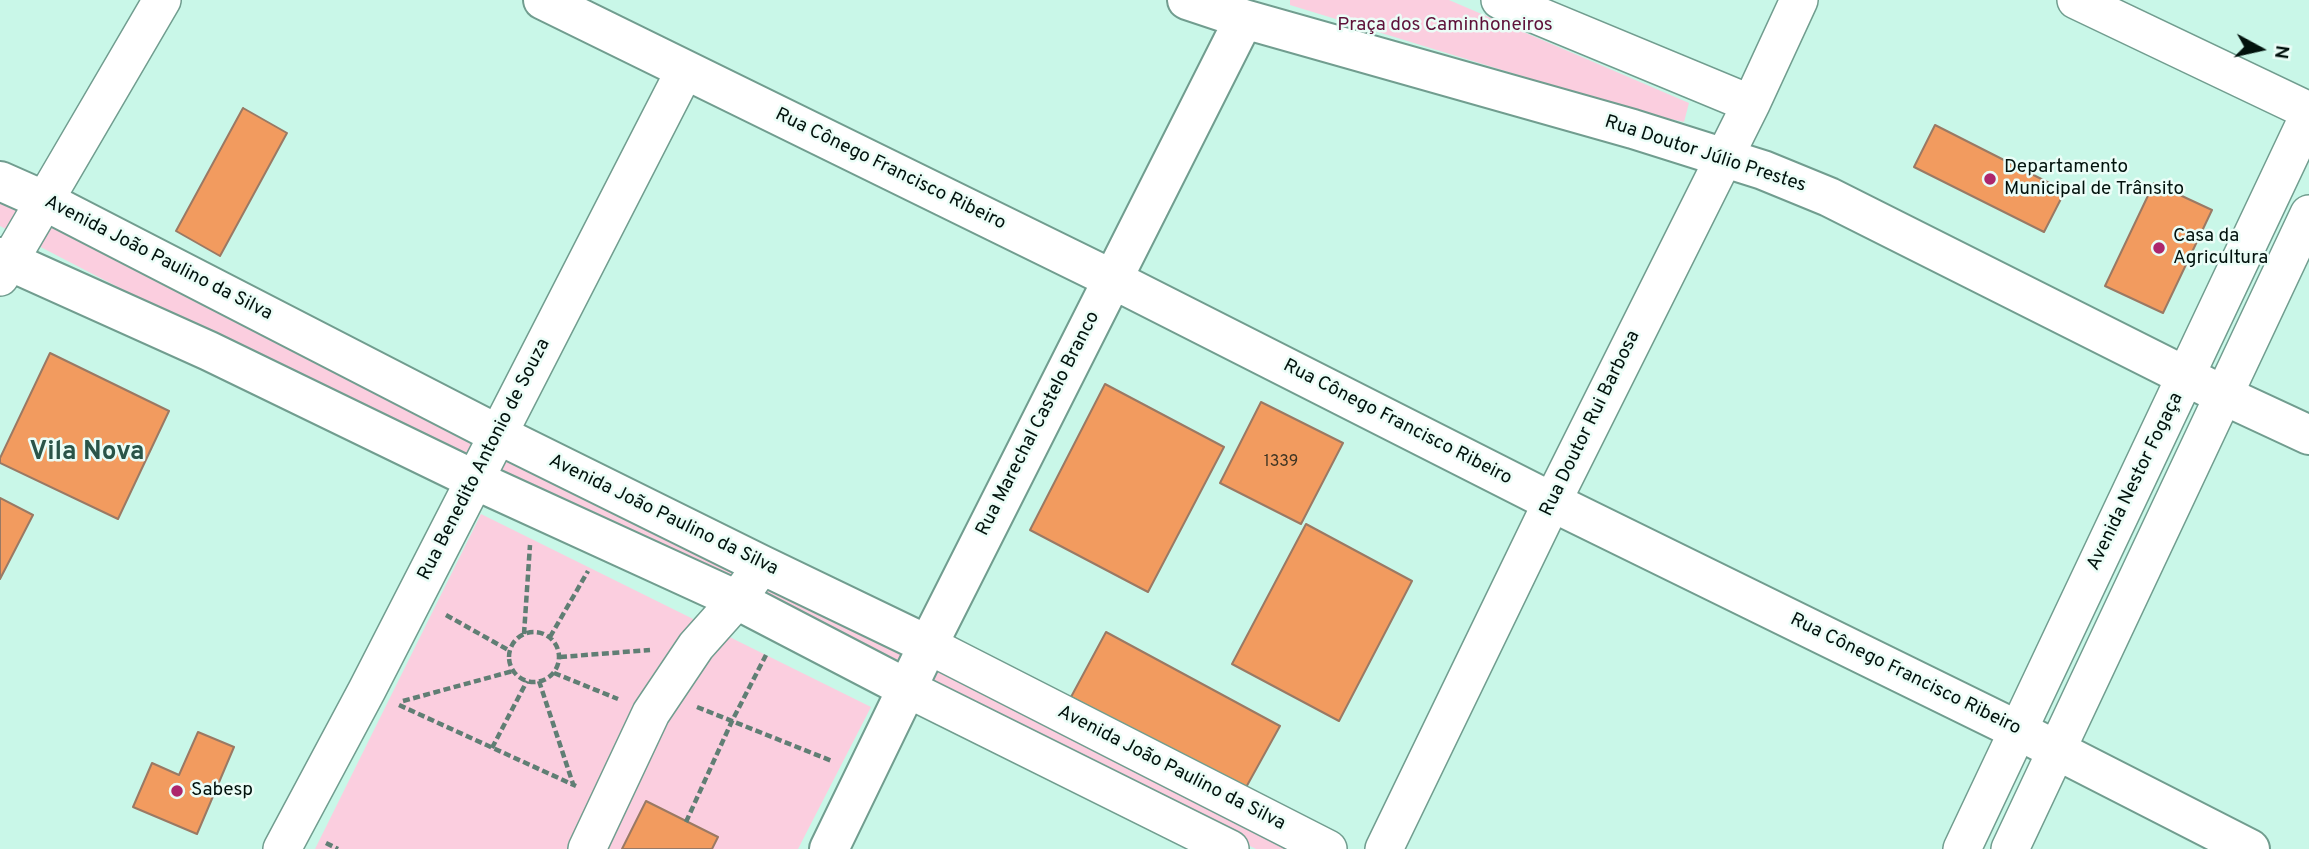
<!DOCTYPE html>
<meta charset="utf-8">
<style>
body{margin:0}
#map{position:relative;width:2309px;height:849px;overflow:hidden;background:#c9f7e8;font-family:Overpass,sans-serif}
canvas{display:block}
.north{position:absolute;left:2225px;top:14px;width:70px;height:70px;-webkit-text-stroke:5px #ebfdf7;paint-order:stroke;rotate:98deg;font-size:19px;font-weight:700;line-height:28px;text-align:center;color:#02120d}
.north::after{content:'';display:block;margin:auto;width:24px;height:32px;background:#02120d;clip-path:polygon(50% 0,100% 100%,50% 72%,0 100%)}
</style>
<div id="map">
<canvas width="2309" height="849"></canvas>
<div class="north">N</div>
</div>
<script>
const ctx = document.querySelector('canvas').getContext('2d');
ctx.lineJoin = 'round';
function fill(path, color) { ctx.fillStyle = color; ctx.fill(path, 'evenodd'); }
const toPath = rows => new Path2D(rows.map(r => 'M' + r).join(''));
function strokePath(path, color, width, dash) { ctx.strokeStyle = color; ctx.lineWidth = width; ctx.lineCap = dash ? 'butt' : 'round'; ctx.setLineDash(dash || []); ctx.stroke(path); }
function label(font, color, halo, rows, align = 'center') {
  ctx.font = font + ' Overpass,sans-serif'; ctx.lineWidth = 5; ctx.setLineDash([]); ctx.textBaseline = 'middle'; ctx.strokeStyle = halo; ctx.fillStyle = color; for (const [text, x, y, turn = 0] of rows) {
    ctx.save(); ctx.translate(x, y); ctx.rotate((+turn || 0) * Math.PI / 180); ctx.textAlign = isNaN(turn) ? turn : align; if (halo) ctx.strokeText(text, 0, 0); ctx.fillText(text, 0, 0); ctx.restore();
  }
}
fill(toPath([
 [1290,0,1449,0,1689,103,1684,122,1639,112,1290,5],
 [0,192,1300,849,1256,849,737,590,502,486,0,226],
 [481,514,871,707,798,849,315,849]
]), '#fbcedf');
const building = toPath([
 [243,108,287,133,220,256,176,231,243,108],
 [1935,125,2065,191,2044,232,1914,167,1935,125],
 [2154,183,2212,210,2163,313,2105,286,2154,183],
 [50,353,169,411,118,519,0,463,0,458,50,353],
 [1105,384,1224,447,1148,592,1030,530,1105,384],
 [1261,402,1343,443,1301,524,1220,483,1261,402],
 [0,498,33,515,0,579,0,498],
 [1306,524,1412,581,1339,721,1232,664,1306,524],
 [1106,632,1280,726,1244,791,1071,697,1106,632],
 [198,732,234,747,197,834,133,807,152,763,179,775,198,732],
 [646,801,718,837,712,849,622,849,646,801]
]);
fill(building, '#f29b5f');
strokePath(building, '#9a7964', 2);
const minor = toPath([
 [1500,0,1751,104],
 [2076,0,2309,111],
 [0,277,162,0],
 [928,645,1328,849],
 [908,689,1230,849],
 [282,849,367,690,685,70],
 [587,849,651,713,696,646,737,600,762,565],
 [1384,849,1552,502,1751,104,1799,0],
 [1962,849,2309,115],
 [2010,849,2309,214]
]);
const secondary = toPath([
 [543,0,1112,279,1552,502,2017,730,2250,849],
 [1187,0,1244,19,1633,129,1763,170,1829,197,2223,395,2309,435],
 [0,181,43,200,499,435,762,565,928,645],
 [0,257,209,351,475,480,737,600,908,689],
 [829,849,928,645,1244,19]
]);
strokePath(minor, '#719d8f', 40);
strokePath(secondary, '#719d8f', 42);
strokePath(toPath([
 [446,615,510,651],
 '509 657a25 25 0 1 1 50 0a25 25 0 1 1-50 0Z',
 [524,634,530,545],
 [550,637,588,571],
 [560,657,650,650],
 [554,673,618,699],
 [539,681,573,784],
 [403,701,513,671],
 [399,705,576,786],
 [697,707,832,761],
 [492,748,527,681],
 [686,822,732,721,766,655],
 [326,843,338,849]
]), '#607e74', 4.5, [7, 3.5]);
strokePath(minor, '#fff', 37);
strokePath(secondary, '#fff', 38);
for (const [x, y, r, color] of [
 [1990,179,7,"#ad266c"],
 [2159,248,7,"#ad266c"],
 [177,791,7,"#ad266c"]
]) { const dot = new Path2D(); dot.arc(x, y, r, 0, 2 * Math.PI); ctx.fillStyle = color; ctx.fill(dot); strokePath(dot, '#ebfdf7', 2.5); }
label('16px', '#3e3422', null, [
 ["1339",1281,463]
]);
label('19px', '#5e1139', '#ebfdf7', [
 ["Praça dos Caminhoneiros",1445,26]
]);
label('19px', '#02120d', '#ebfdf7', [
 ["Rua Doutor Júlio Prestes",1705,155,18],
 ["Rua Cônego Francisco Ribeiro",890,170,26],
 ["Avenida João Paulino da Silva",158,259,27],
 ["Rua Cônego Francisco Ribeiro",1397,423,27],
 ["Rua Marechal Castelo Branco",1039,424,-63],
 ["Rua Doutor Rui Barbosa",1591,424,-64],
 ["Rua Benedito Antonio de Souza",485,460,-63],
 ["Avenida Nestor Fogaça",2136,482,-64],
 ["Avenida João Paulino da Silva",663,516,26],
 ["Rua Cônego Francisco Ribeiro",1905,675,26],
 ["Avenida João Paulino da Silva",1171,769,27]
]);
label('19px', '#02120d', '#ebfdf7', [
 ["Departamento",2004,168],
 ["Municipal de Trânsito",2004,190],
 ["Casa da",2173,237],
 ["Agricultura",2173,259],
 ["Sabesp",191,791]
], 'left');
label('bold 26px', '#2a5448', '#ebfdf7', [
 ["Vila Nova",87,454]
]);
</script>
